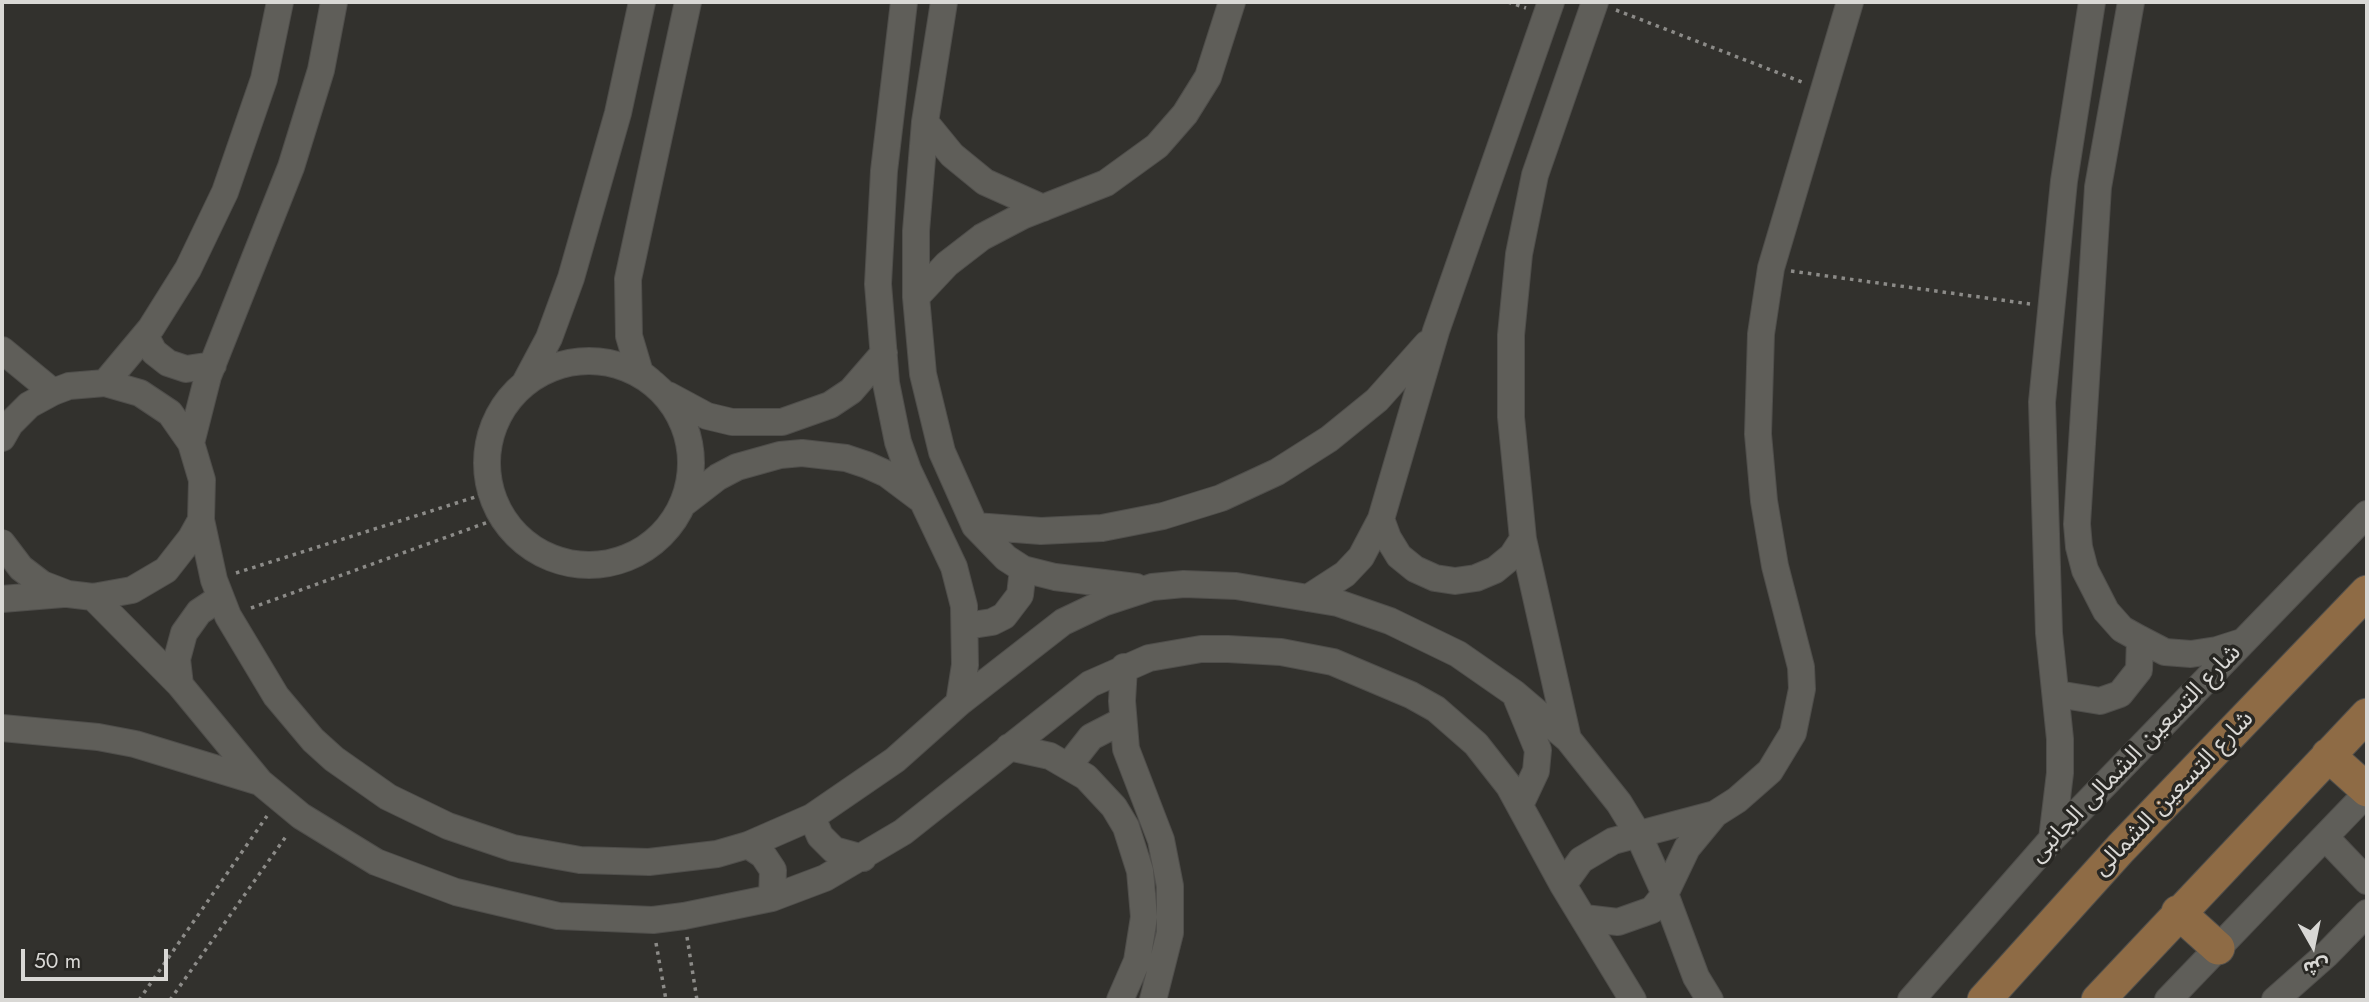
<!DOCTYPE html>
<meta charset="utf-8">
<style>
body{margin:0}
#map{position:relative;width:2369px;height:1002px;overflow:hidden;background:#32312d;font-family:Jost,"Noto Sans Arabic",sans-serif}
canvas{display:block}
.frame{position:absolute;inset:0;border:4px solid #d9d8d5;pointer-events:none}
.north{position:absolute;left:2278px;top:911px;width:70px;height:70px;-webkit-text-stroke:5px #282723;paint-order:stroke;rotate:171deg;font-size:19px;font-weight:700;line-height:28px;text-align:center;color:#d9d8d5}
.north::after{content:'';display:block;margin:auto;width:24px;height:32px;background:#d9d8d5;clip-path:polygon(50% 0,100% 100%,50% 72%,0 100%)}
.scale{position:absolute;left:21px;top:949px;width:147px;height:32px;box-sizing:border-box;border:4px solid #d9d8d5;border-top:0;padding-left:9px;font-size:21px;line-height:24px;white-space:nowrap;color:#d9d8d5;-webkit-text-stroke:5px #282723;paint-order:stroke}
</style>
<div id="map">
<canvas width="2369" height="1002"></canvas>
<div class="frame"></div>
<div class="north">ش</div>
<div class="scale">50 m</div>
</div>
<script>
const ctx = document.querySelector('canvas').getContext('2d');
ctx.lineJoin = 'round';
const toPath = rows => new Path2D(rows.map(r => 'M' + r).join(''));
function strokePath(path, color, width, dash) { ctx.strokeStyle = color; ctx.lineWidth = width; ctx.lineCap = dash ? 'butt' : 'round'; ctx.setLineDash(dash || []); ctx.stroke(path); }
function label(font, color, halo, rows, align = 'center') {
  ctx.font = font + ' Jost,"Noto Sans Arabic",sans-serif'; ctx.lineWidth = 7; ctx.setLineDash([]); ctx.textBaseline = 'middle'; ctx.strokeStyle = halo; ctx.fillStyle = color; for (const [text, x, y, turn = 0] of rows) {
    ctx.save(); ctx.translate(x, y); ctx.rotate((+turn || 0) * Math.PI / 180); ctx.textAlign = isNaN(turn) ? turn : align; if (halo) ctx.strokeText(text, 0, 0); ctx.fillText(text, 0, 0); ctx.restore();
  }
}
const minor = toPath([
 [904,2,884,171,878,284,886,383,898,442,908,470,954,567,964,606,965,665,959,703],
 [944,2,925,122,916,231,916,297,923,374,942,452,975,526,1006,558,1023,569,1055,577,1136,587],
 [2131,2,2098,187,2077,524,2079,547,2085,570,2106,611,2122,629,2140,639,2165,652,2191,654,2217,650,2242,642],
 [925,122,952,155,985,182,1043,208],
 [916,297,947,264,982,237,1022,216,1106,183,1157,146,1185,114,1208,77,1232,2],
 [145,335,154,352,168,363,186,369,213,365],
 [2,350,53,392],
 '487 463a102 102 0 1 1 204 0a102 102 0 1 1-204 0Z',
 [650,381,640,373,629,336,628,279,688,2],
 [105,383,151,328,188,269,225,192,264,79,280,2],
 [525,383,549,338,571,278,618,113,642,2],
 [668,395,707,416,732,422,782,422,830,405,851,391,884,353],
 [2,438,10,424,29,405,53,392,69,386,105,383,140,393,170,413,191,443,202,480,201,520,191,538,166,570,132,590,93,597,68,594,42,584,21,568,2,543],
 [191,443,208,376,291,167,321,70,334,2],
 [683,504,718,477,737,467,780,455,802,453,846,458,867,465,887,474,919,498],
 [1381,519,1388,538,1399,556,1415,569,1435,578,1455,581,1476,578,1495,570,1512,556,1523,539],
 [201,520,214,580,228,616,276,696,313,740,334,759,388,797,448,826,513,848,580,860,649,862,717,854,748,845,812,817,895,760,959,703,1063,622,1103,603,1152,587,1184,584,1236,586,1338,603,1390,621,1458,654,1514,693,1568,739,1619,803,1638,834,1665,894,1696,977,1710,1000],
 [975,526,1041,531,1102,528,1163,516,1221,498,1277,472,1329,439,1377,400,1427,344],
 [93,597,180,685,260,782,301,816,376,862,456,892,558,916,653,920,684,916,772,898,825,878,903,832,1090,684,1149,658,1201,649,1228,649,1281,652,1333,662,1411,695,1436,709,1476,744,1509,786,1563,885,1633,1000],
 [1308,598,1345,574,1361,557,1381,519,1436,331,1551,2],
 [2,599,63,594],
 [966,626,992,622,1004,616,1020,595,1023,569],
 [1124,667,1122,701,1126,749,1161,840,1170,886,1170,933,1153,1000],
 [180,685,177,659,184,633,199,612,220,598],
 [2057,694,2100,701,2120,694,2139,670,2140,639],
 [1517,699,1538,750,1536,771,1520,805],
 [2,728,98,737,135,744,260,782],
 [1568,739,1523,539,1511,417,1511,335,1519,254,1535,175,1595,2],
 [1009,747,1050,756,1086,777,1114,807,1126,827,1140,871,1144,917,1137,961,1120,1000],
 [1069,765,1091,737,1122,721],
 [812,817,820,836,834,850,863,858],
 [2326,838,2367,881],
 [2052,839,2060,773,2060,739,2049,633,2042,402,2064,181,2092,2],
 [748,845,763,855,773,870,772,898],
 [1563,885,1581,860,1613,841,1715,814,1737,800,1770,771,1793,733,1802,689,1801,667,1775,566,1764,501,1758,434,1761,334,1771,268,1850,2],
 [1584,918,1618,922,1652,910,1665,894,1687,848,1715,814],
 [1911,1000,2052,839,2367,514],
 [2168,1000,2367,793],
 [2275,1000,2327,954,2367,913]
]);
const major = toPath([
 [2328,755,2367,790],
 [2178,912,2218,948],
 [1984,1000,2121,848,2367,592],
 [2098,1000,2367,715]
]);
strokePath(minor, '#4f4e4b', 28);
strokePath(major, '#4f4e4b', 35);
strokePath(toPath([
 [1508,2,1526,8],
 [1616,10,1802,82],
 [1791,271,2030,304],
 [236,573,491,492],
 [251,608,502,517],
 [687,937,697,1000],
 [656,943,666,1000],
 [139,1000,267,816],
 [170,1000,287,835]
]), '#8c8b88', 3.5, [3.5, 5]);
strokePath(minor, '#5f5e59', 26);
strokePath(major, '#8e6b45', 33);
label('24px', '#d9d8d5', '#282723', [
 ["شارع التسعين الشمالى الجانبى",2136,754,-46],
 ["شارع التسعين الشمالى",2174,794,-46]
]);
</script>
